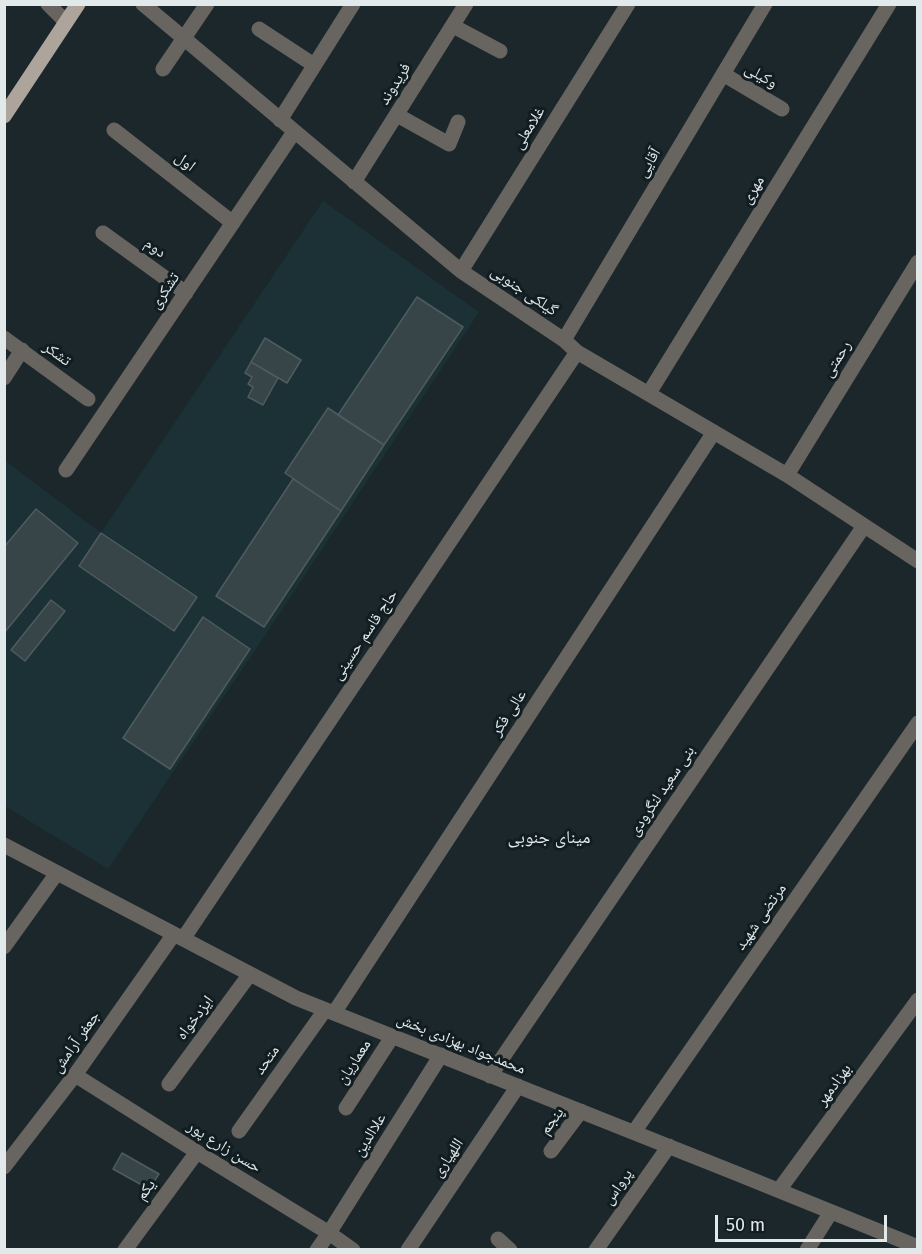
<!DOCTYPE html>
<meta charset="utf-8">
<style>
body{margin:0}
#map{position:relative;width:922px;height:1254px;overflow:hidden;background:#1b272a;font-family:"Fira Sans",sans-serif}
canvas{display:block}
.frame{position:absolute;inset:0;border:6px solid #e1e9eb;pointer-events:none}
.scale{position:absolute;left:715px;top:1215px;width:172px;height:27px;box-sizing:border-box;border:3px solid #e1e9eb;border-top:0;padding-left:8px;font-size:18px;line-height:21px;white-space:nowrap;color:#e1e9eb;-webkit-text-stroke:4px #111d20;paint-order:stroke}
</style>
<div id="map">
<canvas width="922" height="1254"></canvas>
<div class="frame"></div>
<div class="scale">50 m</div>
</div>
<script>
const ctx = document.querySelector('canvas').getContext('2d');
ctx.lineJoin = 'round';
function fill(path, color) { ctx.fillStyle = color; ctx.fill(path, 'evenodd'); }
const toPath = rows => new Path2D(rows.map(r => 'M' + r).join(''));
function strokePath(path, color, width, dash) { ctx.strokeStyle = color; ctx.lineWidth = width; ctx.lineCap = dash ? 'butt' : 'round'; ctx.setLineDash(dash || []); ctx.stroke(path); }
function label(font, color, halo, rows, align = 'center') {
  ctx.font = font + ' "Fira Sans","Noto Naskh Arabic",sans-serif'; ctx.lineWidth = 6; ctx.setLineDash([]); ctx.textBaseline = 'middle'; ctx.strokeStyle = halo; ctx.fillStyle = color; for (const [text, x, y, turn = 0] of rows) {
    ctx.save(); ctx.translate(x, y); ctx.rotate((+turn || 0) * Math.PI / 180); ctx.textAlign = isNaN(turn) ? turn : align; if (halo) ctx.strokeText(text, 0, 0); ctx.fillText(text, 0, 0); ctx.restore();
  }
}
fill(toPath([
 [323,201,479,312,264,637,108,869,5,806,4,460,101,533]
]), '#1c3136');
const building = toPath([
 [417,297,463,327,384,445,338,415,417,297],
 [265,338,301,360,287,383,251,362,265,338],
 [251,362,278,378,263,405,248,397,253,387,248,384,252,377,245,373,251,362],
 [328,408,384,445,341,511,285,473,328,408],
 [293,479,341,511,264,627,216,596,293,479],
 [36,509,78,543,4,633,4,547,36,509],
 [101,533,197,597,174,631,79,566,101,533],
 [51,600,65,611,25,661,11,650,51,600],
 [203,617,250,649,170,769,123,738,203,617],
 [122,1153,159,1174,149,1189,113,1169,122,1153]
]);
fill(building, '#384548');
strokePath(building, '#4e5b5f', 1.5);
strokePath(toPath([
 [48,4,66,22],
 [143,4,461,271,564,340,577,352,787,475,918,561],
 [453,26,500,51],
 [259,29,314,65],
 [163,69,207,4],
 [723,74,782,109],
 [397,115,449,144,458,122],
 [280,120,353,4],
 [114,130,233,223],
 [354,182,466,4],
 [103,233,186,293],
 [461,271,628,4],
 [4,338,88,399],
 [564,340,765,4],
 [4,378,22,350],
 [649,393,889,4],
 [66,470,294,132],
 [787,475,918,262],
 [4,845,296,998,738,1174,918,1247],
 [183,939,577,352],
 [4,947,57,873],
 [334,1013,714,432],
 [75,1075,197,1152,329,1233,353,1250],
 [490,1076,864,526],
 [169,1084,250,974],
 [346,1108,392,1037],
 [239,1131,325,1010],
 [634,1132,918,723],
 [551,1151,581,1111],
 [4,1167,75,1075,174,934],
 [779,1190,918,1000],
 [498,1239,510,1250],
 [125,1250,197,1152],
 [317,1250,329,1233,441,1055],
 [408,1250,518,1086],
 [596,1250,669,1146],
 [807,1250,831,1212]
]), '#686460', 15);
strokePath(toPath([
 [4,116,78,4]
]), '#ada49c', 15);
label('16px', '#e1e9eb', '#111d20', [
 ["وکیلی",761,76,30],
 ["فریدوند",395,84,-58],
 ["غلامعلی",529,128,-58],
 ["اول",185,162,38],
 ["آقایی",649,163,-59],
 ["مهری",753,190,-58],
 ["دوم",155,248,35],
 ["تشکری",165,291,-56],
 ["گیلکی جنوبی",524,291,34],
 ["تشکر",57,354,36],
 ["رحمتی",837,359,-58],
 ["حاج قاسم حسینی",365,635,-56],
 ["عالی فکر",509,713,-57],
 ["بنی سعید لنگرودی",662,791,-56],
 ["مرتضی شهید",761,917,-55],
 ["ایزدخواه",195,1018,-53],
 ["جعفر آرامش",76,1042,-55],
 ["محمدجواد بهزادی بخش",461,1044,22],
 ["متحد",267,1060,-55],
 ["معماریان",354,1062,-57],
 ["بهزادمهر",834,1085,-54],
 ["پنجم",552,1121,-53],
 ["علاالدین",370,1135,-58],
 ["حسن زارع پور",224,1147,32],
 ["اللهیاری",448,1158,-56],
 ["پرواس",618,1187,-55],
 ["یکم",146,1190,-54]
]);
label('18px', '#e1e9eb', '#111d20', [
 ["مینای جنوبی",549,838]
]);
</script>
